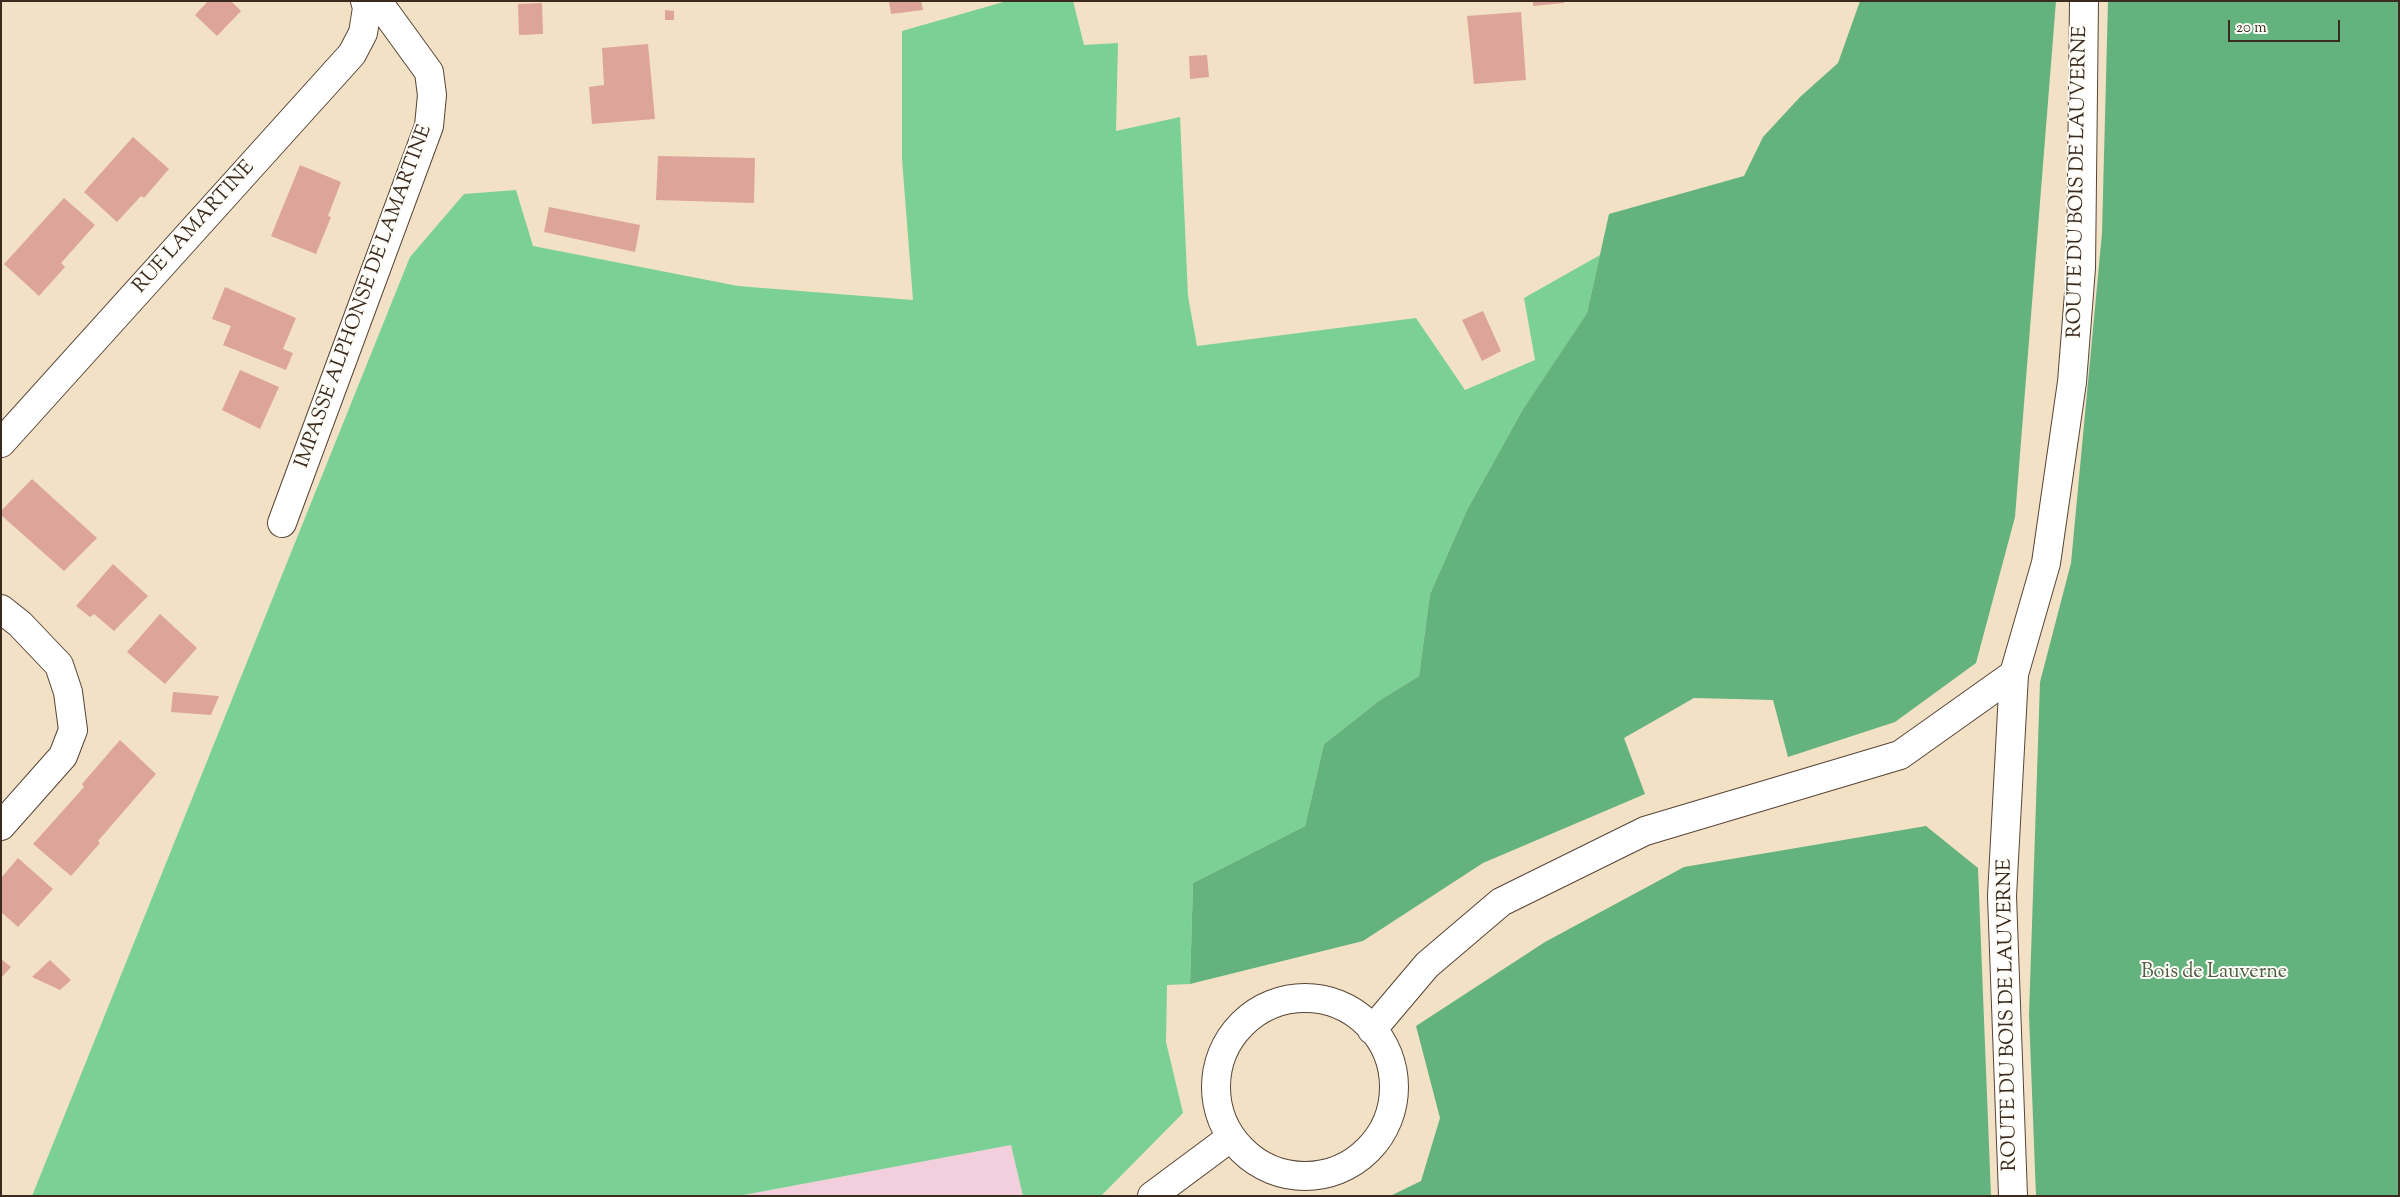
<!DOCTYPE html>
<style>
body{margin:0}
#map{position:relative;width:2400px;height:1197px;overflow:hidden;background:#f3e1c6;font-family:"Sorts Mill Goudy",serif}
canvas{display:block}
.frame{position:absolute;inset:0;border:2px solid #3b2a1e;pointer-events:none}
.scale{position:absolute;left:2228px;top:20px;width:112px;height:22px;box-sizing:border-box;border:2px solid #3b2a1e;border-top:0;padding-left:6px;font-size:15px;line-height:18px;white-space:nowrap;color:#3b2a1e;-webkit-text-stroke:4px #fdfcf7;paint-order:stroke}
</style>
<div id="map">
<canvas width="2400" height="1197"></canvas>
<div class="frame"></div>
<div class="scale">20 m</div>
</div>
<script>
const ctx = document.querySelector('canvas').getContext('2d');
ctx.lineJoin = 'round';
function fill(path, color) { ctx.fillStyle = color; ctx.fill(path, 'evenodd'); }
const toPath = rows => new Path2D(rows.map(r => 'M' + r).join(''));
function strokePath(path, color, width, dash) { ctx.strokeStyle = color; ctx.lineWidth = width; ctx.lineCap = dash ? 'butt' : 'round'; ctx.setLineDash(dash || []); ctx.stroke(path); }
function label(font, color, halo, rows, align = 'center') {
  ctx.font = font + ' "Sorts Mill Goudy",serif'; ctx.lineWidth = 4; ctx.setLineDash([]); ctx.textBaseline = 'middle'; ctx.strokeStyle = halo; ctx.fillStyle = color; for (const [text, x, y, turn = 0] of rows) {
    ctx.save(); ctx.translate(x, y); ctx.rotate((+turn || 0) * Math.PI / 180); ctx.textAlign = isNaN(turn) ? turn : align; if (halo) ctx.strokeText(text, 0, 0); ctx.fillText(text, 0, 0); ctx.restore();
  }
}
fill(toPath([
 [1011,1145,1023,1196,738,1196]
]), '#f3cfde');
fill(toPath([
 [1007,1,1073,1,1084,45,1118,43,1116,131,1180,117,1188,296,1197,346,1416,318,1465,390,1535,360,1524,298,1600,255,1587,313,1523,409,1467,510,1430,594,1419,676,1380,700,1324,744,1305,826,1193,883,1190,984,1167,985,1166,1042,1183,1113,1101,1196,1023,1196,1011,1145,738,1196,32,1196,410,257,464,194,516,190,533,246,738,286,913,300,902,159,902,31]
]), '#7bd195');
fill(toPath([
 [1860,1,2056,1,2015,517,1976,663,1895,722,1788,757,1773,700,1694,698,1624,738,1645,794,1483,863,1363,941,1190,984,1193,883,1305,826,1324,744,1380,700,1419,676,1430,594,1467,510,1523,409,1587,313,1609,214,1744,176,1763,137,1800,97,1838,63],
 [2108,1,2399,1,2399,1196,2036,1196,2029,1015,2040,682,2071,563,2102,233],
 [1926,826,1978,868,1991,1196,1390,1196,1421,1181,1440,1118,1416,1026,1545,942,1684,867]
]), '#64b37e');
fill(toPath([
 [208,1,231,1,241,11,217,36,195,15],
 [889,1,921,1,923,10,891,14],
 [1533,1,1564,1,1564,3,1533,6],
 [542,3,543,34,519,35,518,4],
 [665,10,674,11,674,20,665,20],
 [1521,12,1526,80,1474,84,1467,16],
 [648,44,655,119,592,124,589,87,604,85,602,48],
 [1207,55,1209,77,1190,79,1189,56],
 [133,137,169,169,144,198,141,196,117,222,84,192],
 [658,156,755,158,754,203,656,200],
 [300,165,341,182,328,216,331,217,316,254,271,236],
 [64,198,95,225,61,263,65,267,39,296,4,264],
 [549,207,640,225,635,252,544,232],
 [225,287,296,318,283,349,293,353,286,370,223,345,231,326,212,319],
 [1483,311,1501,351,1482,361,1462,320],
 [240,370,279,387,260,429,222,410],
 [32,479,97,538,64,571,1,515,1,511],
 [113,564,148,596,114,631,94,614,90,617,76,606],
 [160,614,197,648,165,684,127,652],
 [173,692,219,696,211,715,171,712],
 [120,740,156,774,98,841,100,843,71,876,33,844,84,787,82,784],
 [18,858,53,889,18,927,1,912,1,878],
 [1,959,11,967,1,978],
 [50,960,71,980,60,990,32,977]
]), '#dda49a');
const street = toPath([
 [1,443,352,54,363,33,367,8,365,1],
 [282,523,429,126,432,95,429,72,384,10,367,8],
 [1,609,20,624,59,665,68,692,73,730,63,756,1,826],
 '1216 1087a89 89 0 1 1 178 0a89 89 0 1 1-178 0Z',
 [1372,1030,1427,965,1501,902,1645,831,1900,755,2014,674],
 [1152,1196,1230,1138]
]);
const secondary = toPath([
 [2013,1196,2002,896,2014,674,2046,563,2072,382,2081,268,2084,1]
]);
strokePath(street, '#574537', 30);
strokePath(secondary, '#574537', 30);
strokePath(street, '#fff', 28);
strokePath(secondary, '#fff', 28);
label('20px', '#3b2a1e', '#fdfcf7', [
 ["ROUTE DU BOIS DE LAUVERNE",2079,182,-89],
 ["RUE LAMARTINE",195,228,-48],
 ["IMPASSE ALPHONSE DE LAMARTINE",365,297,-70],
 ["ROUTE DU BOIS DE LAUVERNE",2009,1015,-91]
]);
label('20px', '#4e5c42', '#fdfcf7', [
 ["Bois de Lauverne",2214,974]
]);
</script>
